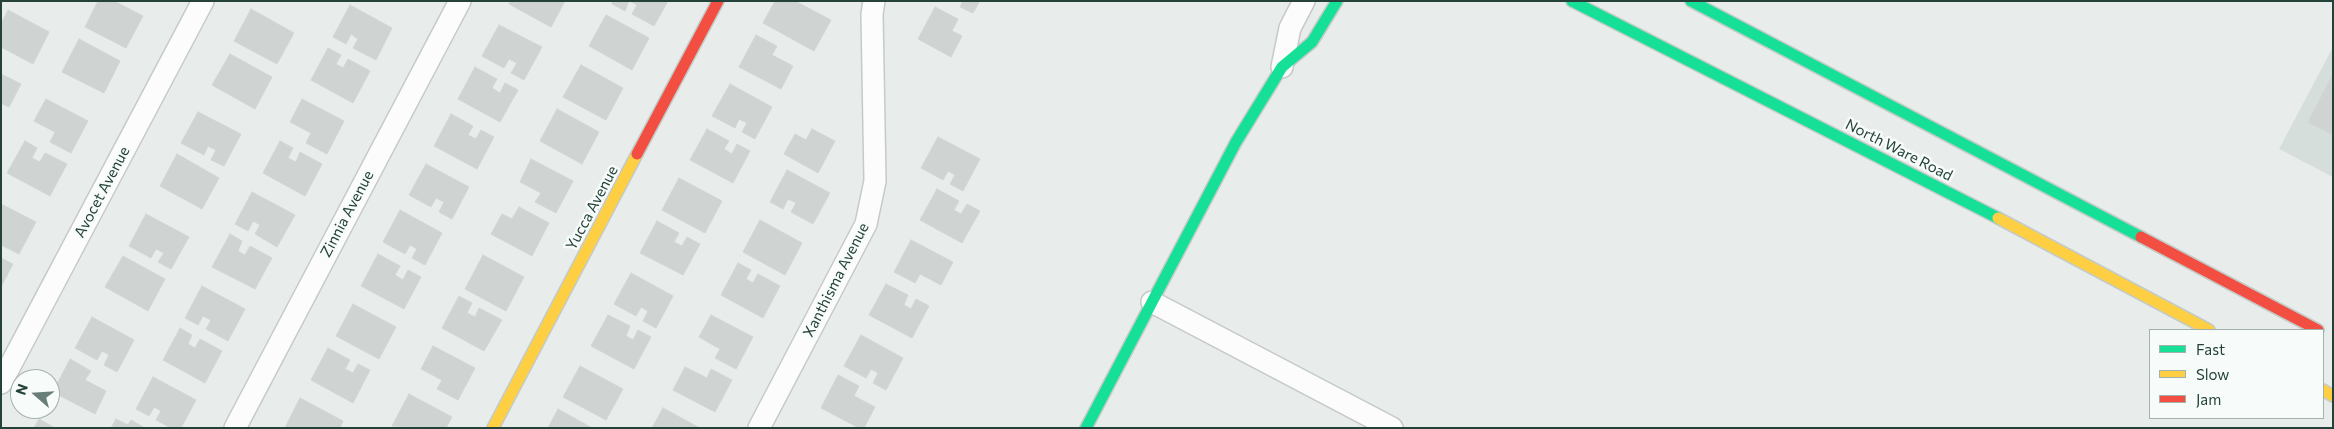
<!DOCTYPE html>
<style>
body{margin:0}
#map{position:relative;width:2334px;height:429px;overflow:hidden;background:#e8edeb;font-family:Commissioner,sans-serif}
canvas{display:block}
.frame{position:absolute;inset:0;border:2px solid #24423a;pointer-events:none}
.legend{position:absolute;left:2149px;top:329px;width:175px;height:90px;box-sizing:border-box;background:#f7fbf9;border:1px solid #a3b1ad;margin:0;padding:6px 9px;list-style:none;font-size:15px;color:#24423a}
.legend li{display:flex;align-items:center;gap:10px;height:25px}
.legend b{width:25px;border:1px solid #a3b1ad}
.north{position:absolute;left:10px;top:369px;width:50px;height:50px;box-sizing:border-box;background:#f7fbf9;border:1px solid #a3b1ad;border-radius:50%;rotate:289deg;font-size:14px;font-weight:700;line-height:20px;text-align:center;color:#24423a}
.north::after{content:'';display:block;margin:auto;width:18px;height:22px;background:#697e78;clip-path:polygon(50% 0,100% 100%,50% 72%,0 100%)}
</style>
<div id="map">
<canvas width="2334" height="429"></canvas>
<div class="frame"></div>
<ul class="legend">
<li><b style="height:6px;background:#16e098"></b>Fast</li>
<li><b style="height:6px;background:#ffcf43"></b>Slow</li>
<li><b style="height:6px;background:#f24e42"></b>Jam</li>
</ul>
<div class="north">N</div>
</div>
<script>
const ctx = document.querySelector('canvas').getContext('2d');
ctx.lineJoin = 'round';
function fill(path, color) { ctx.fillStyle = color; ctx.fill(path, 'evenodd'); }
const toPath = rows => new Path2D(rows.map(r => 'M' + r).join(''));
function strokePath(path, color, width, dash) { ctx.strokeStyle = color; ctx.lineWidth = width; ctx.lineCap = dash ? 'butt' : 'round'; ctx.setLineDash(dash || []); ctx.stroke(path); }
function label(font, color, halo, rows, align = 'center') {
  ctx.font = font + ' Commissioner,sans-serif'; ctx.lineWidth = 5; ctx.setLineDash([]); ctx.textBaseline = 'middle'; ctx.strokeStyle = halo; ctx.fillStyle = color; for (const [text, x, y, turn = 0] of rows) {
    ctx.save(); ctx.translate(x, y); ctx.rotate((+turn || 0) * Math.PI / 180); ctx.textAlign = isNaN(turn) ? turn : align; if (halo) ctx.strokeText(text, 0, 0); ctx.fillText(text, 0, 0); ctx.restore();
  }
}
fill(toPath([
 [2333,47,2333,177,2279,149]
]), '#d6dedb');
const building = toPath([
 [98,1,114,1,143,16,126,48,85,27,98,1],
 [510,1,565,1,551,27,509,4,510,1],
 [613,1,629,1,625,11,612,4,613,1],
 [630,1,668,1,654,26,632,14,637,5,630,1],
 [775,1,795,1,831,20,814,51,763,23,775,1],
 [963,1,980,1,973,13,960,7,963,1],
 [350,5,392,28,376,60,353,48,358,39,351,34,346,44,333,37,350,5],
 [935,7,958,19,952,31,962,36,951,57,918,39,935,7],
 [251,9,294,33,277,64,234,41,251,9],
 [8,10,49,32,33,64,1,47,1,24,8,10],
 [606,15,649,38,632,70,589,46,606,15],
 [499,25,542,47,524,80,511,73,517,63,509,59,504,68,482,56,499,25],
 [756,35,777,46,772,55,793,66,781,89,739,67,756,35],
 [79,39,120,61,104,93,62,72,79,39],
 [328,48,341,55,336,64,343,68,348,59,370,71,353,103,311,80,328,48],
 [230,54,272,77,255,109,212,85,230,54],
 [581,65,623,88,606,120,563,97,581,65],
 [475,67,497,79,492,88,500,93,505,83,518,90,500,122,458,99,475,67],
 [1,74,21,84,9,107,1,103,1,74],
 [2333,74,2333,135,2308,122,2333,74],
 [730,84,772,107,755,139,742,132,747,123,739,119,735,128,712,116,730,84],
 [46,99,88,121,71,153,50,142,55,132,34,121,46,99],
 [302,99,344,121,327,154,306,143,311,133,290,122,302,99],
 [557,109,599,132,582,164,540,141,557,109],
 [198,112,241,134,224,166,211,160,216,150,208,146,204,155,181,143,198,112],
 [451,114,473,126,468,135,476,139,481,130,494,137,477,169,434,146,451,114],
 [707,129,729,141,724,149,732,154,737,144,750,151,733,183,690,160,707,129],
 [812,129,835,141,818,173,784,154,795,134,806,140,812,129],
 [938,137,980,159,963,191,950,184,955,175,948,171,943,180,921,168,938,137],
 [25,141,37,148,32,158,40,162,45,153,67,164,50,196,7,173,25,141],
 [280,141,293,148,288,158,296,162,300,152,322,164,305,196,263,173,280,141],
 [177,154,219,178,202,209,160,186,177,154],
 [531,159,573,181,556,213,535,202,541,193,520,182,531,159],
 [426,164,469,187,452,219,439,212,444,202,436,198,431,207,409,195,426,164],
 [787,170,830,193,813,224,791,212,796,203,788,199,783,209,770,202,787,170],
 [679,178,722,201,705,233,662,210,679,178],
 [937,189,959,201,954,210,961,214,967,204,980,211,962,243,920,220,937,189],
 [252,192,295,215,277,247,255,234,260,225,253,221,248,231,235,224,252,192],
 [1,204,36,222,19,254,1,245,1,204],
 [519,207,549,223,532,256,491,234,502,214,512,219,519,207],
 [400,210,442,233,425,265,412,258,417,249,410,245,405,254,383,242,400,210],
 [146,214,189,237,171,269,158,262,164,253,156,249,151,258,129,246,146,214],
 [760,220,802,243,785,275,743,252,760,220],
 [657,221,679,233,674,242,682,246,687,237,700,244,683,275,640,253,657,221],
 [230,234,242,241,238,251,245,255,250,246,272,258,255,289,212,267,230,234],
 [911,240,953,262,941,285,920,274,915,283,894,272,911,240],
 [378,254,400,266,395,275,403,280,408,270,421,277,404,309,361,286,378,254],
 [483,255,524,277,506,311,465,289,483,255],
 [123,256,165,279,148,311,105,287,123,256],
 [1,258,13,264,1,287,1,258],
 [738,263,751,270,746,279,753,283,758,274,780,286,763,318,721,295,738,263],
 [631,273,673,296,656,328,643,321,648,311,641,307,636,316,614,304,631,273],
 [886,284,908,295,904,305,911,309,916,299,929,306,912,338,869,315,886,284],
 [202,286,245,309,228,341,206,329,211,320,203,316,198,325,185,318,202,286],
 [459,296,472,303,467,313,475,317,479,308,502,320,484,351,442,328,459,296],
 [353,304,396,327,379,359,336,336,353,304],
 [608,315,630,326,626,336,633,340,638,330,651,337,634,369,591,346,608,315],
 [711,315,753,337,736,369,715,358,720,349,699,337,711,315],
 [92,317,134,340,117,372,104,365,109,355,102,351,97,360,75,348,92,317],
 [180,328,192,335,188,344,195,348,200,339,222,351,205,383,163,360,180,328],
 [861,335,903,358,886,390,873,383,878,373,871,369,866,378,844,366,861,335],
 [433,346,475,368,458,400,437,389,442,380,421,369,433,346],
 [328,348,350,360,345,369,353,373,358,364,370,370,353,403,311,380,328,348],
 [70,359,91,371,85,380,106,391,95,414,53,392,70,359],
 [580,366,623,389,606,420,563,397,580,366],
 [685,367,707,378,711,369,732,380,715,412,673,390,685,367],
 [838,375,859,386,854,396,875,407,864,428,859,428,821,408,838,375],
 [153,377,196,400,181,428,171,428,156,420,161,411,154,407,149,416,136,409,153,377],
 [409,394,452,417,446,428,392,426,409,394],
 [300,398,343,421,340,428,285,428,300,398],
 [663,408,700,428,652,428,663,408],
 [558,409,592,428,548,428,558,409],
 [39,419,55,428,34,428,39,419],
 [116,419,128,425,131,420,143,427,111,428,116,419]
]);
fill(building, '#cfd4d2');
strokePath(building, '#d1d6d4', 1);
const street = toPath([
 [1282,67,1290,28,1304,1],
 [1152,302,1392,428],
 [1,383,203,1],
 [235,428,460,1],
 [759,428,866,224,875,181,872,14,874,1]
]);
const fast = toPath([
 [1572,1,1998,218],
 [1691,1,2141,237],
 [1086,428,1236,142,1282,67,1312,42,1337,1]
]);
const slow = toPath([
 [1998,218,2209,330],
 [2323,390,2333,396],
 [493,428,637,154]
]);
const jam = toPath([
 [637,154,718,1],
 [2141,237,2318,330]
]);
strokePath(street, '#c5cac8', 24);
strokePath(fast, '#c3cbc8', 14);
strokePath(slow, '#c3cbc8', 14);
strokePath(jam, '#c3cbc8', 14);
strokePath(street, '#fcfcfc', 21);
strokePath(fast, '#16e098', 11);
strokePath(slow, '#ffcf43', 11);
strokePath(jam, '#f24e42', 11);
label('15px', '#24423a', '#f7fbf9', [
 ["North Ware Road",1899,150,27],
 ["Avocet Avenue",102,192,-62],
 ["Yucca Avenue",592,208,-62],
 ["Zinnia Avenue",347,214,-62],
 ["Xanthisma Avenue",836,280,-63]
]);
</script>
